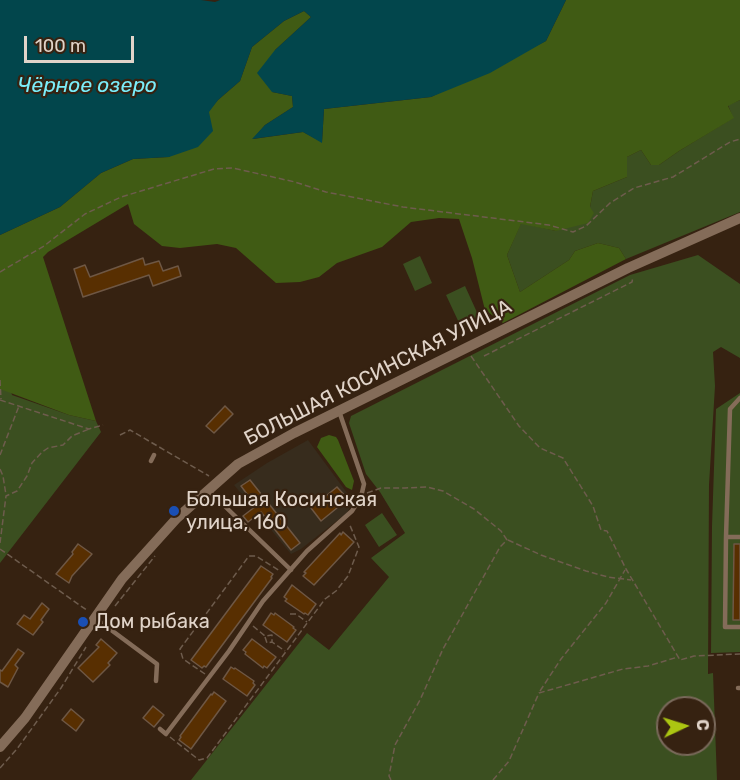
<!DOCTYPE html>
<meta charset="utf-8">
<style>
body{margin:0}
#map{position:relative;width:740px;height:780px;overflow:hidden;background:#362211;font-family:Rubik,sans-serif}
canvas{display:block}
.north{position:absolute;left:656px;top:696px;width:60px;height:60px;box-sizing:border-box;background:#362211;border:2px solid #7a695b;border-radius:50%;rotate:86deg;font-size:16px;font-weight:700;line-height:24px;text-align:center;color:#e1d4c9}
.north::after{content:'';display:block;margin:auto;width:21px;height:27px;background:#acc612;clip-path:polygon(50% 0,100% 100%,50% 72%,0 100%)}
.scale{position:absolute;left:24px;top:36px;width:110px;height:27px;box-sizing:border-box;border:3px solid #e1d4c9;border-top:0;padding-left:8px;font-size:18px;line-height:21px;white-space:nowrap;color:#e1d4c9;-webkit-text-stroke:4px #362211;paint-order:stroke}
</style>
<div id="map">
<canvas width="740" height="780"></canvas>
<div class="north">С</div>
<div class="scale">100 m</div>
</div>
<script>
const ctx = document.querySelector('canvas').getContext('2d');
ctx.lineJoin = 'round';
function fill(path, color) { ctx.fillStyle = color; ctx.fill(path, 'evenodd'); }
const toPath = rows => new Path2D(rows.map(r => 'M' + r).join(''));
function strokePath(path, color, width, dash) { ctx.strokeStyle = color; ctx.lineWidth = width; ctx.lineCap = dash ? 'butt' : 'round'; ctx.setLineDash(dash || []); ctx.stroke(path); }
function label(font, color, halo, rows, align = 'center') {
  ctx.font = font + ' Rubik,sans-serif'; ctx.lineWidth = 4.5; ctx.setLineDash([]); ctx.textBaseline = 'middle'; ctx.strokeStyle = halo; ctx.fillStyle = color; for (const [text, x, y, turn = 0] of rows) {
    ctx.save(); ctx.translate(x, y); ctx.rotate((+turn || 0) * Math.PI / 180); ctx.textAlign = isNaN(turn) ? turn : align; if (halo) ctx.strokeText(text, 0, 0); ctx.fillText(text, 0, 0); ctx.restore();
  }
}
fill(toPath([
 [308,440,353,501,347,513,301,549,291,554,234,485,267,463]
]), '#372c1d');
fill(toPath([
 [740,100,740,212,626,259,619,248,598,243,575,251,569,260,520,292,507,255,521,223,556,231,590,207,593,191,627,177,627,157,641,150,651,165,659,165,679,151,733,118,728,105],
 [698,255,740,284,740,358,721,347,713,352,715,386,709,485,708,674,713,673,717,780,191,780,307,633,329,650,389,577,371,558,405,533,380,492,366,474,349,423,351,416,630,275],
 [668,708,704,708,704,744,668,744],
 [420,256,432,283,415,291,403,264],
 [465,286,480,319,461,327,446,295],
 [0,351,12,395,69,415,96,421,101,432,0,563],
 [740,393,740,652,711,653,712,526,716,409],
 [382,513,397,535,379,547,365,525]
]), '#3b4f20');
fill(toPath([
 [566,0,740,0,740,100,728,106,734,118,679,151,659,165,651,165,641,150,627,157,627,177,593,191,590,207,594,213,588,223,556,231,521,224,507,255,520,292,569,260,575,251,598,243,619,248,626,259,503,323,485,310,472,258,459,219,439,218,411,222,382,247,337,263,319,277,300,282,276,283,236,248,217,244,180,248,162,246,134,224,128,204,48,252,43,257,96,421,69,415,0,389,0,235,60,207,101,173,133,159,169,157,218,100,240,81,252,47,284,21,304,11,311,17,275,50,272,92,292,96,293,107,265,125,253,139,303,132,322,142,324,109,431,97,546,41],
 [329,435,336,437,338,440,354,481,352,490,346,487,317,447,321,438]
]), '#405b14');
fill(toPath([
 [0,0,201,0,215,2,220,0,566,0,546,41,490,73,431,97,324,109,322,143,303,132,252,139,265,125,293,107,292,96,272,92,257,73,275,50,311,17,304,11,284,21,252,47,240,81,218,100,209,112,213,131,198,147,169,157,133,159,101,173,60,207,0,235]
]), '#02464c');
const building = toPath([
 [143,258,145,265,159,261,163,271,178,266,181,276,153,286,149,275,83,297,74,269,85,265,90,277,143,258],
 [225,406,233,414,214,433,206,426,225,406],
 [250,480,300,543,291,550,261,512,248,522,243,516,256,506,241,486,250,480],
 [337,487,348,499,321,521,311,508,337,487],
 [343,532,354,542,314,585,303,576,306,573,304,572,340,533,341,535,343,532],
 [78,544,92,554,72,576,69,583,56,574,73,554,72,552,78,544],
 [734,544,740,544,740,620,733,620,734,544],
 [261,566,273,574,271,577,272,578,206,667,204,666,202,668,191,660,261,566],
 [292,585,316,604,308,615,305,613,304,614,285,601,287,599,284,597,292,585],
 [42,603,49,609,41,620,43,622,33,635,17,624,24,615,30,619,42,603],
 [271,613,274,615,275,613,294,627,293,628,296,630,287,642,263,625,271,613],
 [101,639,117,653,108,663,110,665,93,682,78,668,99,647,96,645,101,639],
 [252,639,276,657,267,668,264,666,263,668,245,654,246,652,243,650,252,639],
 [18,649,24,653,15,665,18,668,8,687,0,682,0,670,2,671,18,649],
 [231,667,234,669,235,668,254,681,253,683,255,685,247,696,223,679,231,667],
 [214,692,226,701,191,749,179,740,181,737,180,736,211,694,212,695,214,692],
 [153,706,164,715,154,727,143,718,153,706],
 [71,709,84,720,76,731,62,720,71,709]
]);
fill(building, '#582f01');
strokePath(building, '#6e5744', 1.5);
strokePath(toPath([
 [0,272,44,246,85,214,121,197,214,169,233,168,295,182,326,192,403,207,549,225,573,232,586,226,610,203,634,188,673,177,730,142,740,139],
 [471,356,519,426,540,448,563,458,593,506,601,530,607,531,626,569,680,660,694,656,740,654],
 [484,356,632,282,633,277],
 [0,380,1,399],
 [0,400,89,429,103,425],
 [120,435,130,430,209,476],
 [0,455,19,406],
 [0,469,3,476,6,495],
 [367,493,381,488,405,488,427,487,443,491,474,509,501,531,507,540,500,547,461,617,443,649,420,700,395,745,389,776,391,780],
 [508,540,541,555,586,571,608,577,631,580],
 [0,543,6,496,17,491,27,476,32,463,42,452,48,448,63,445,72,436,89,429],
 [0,549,88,611],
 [115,606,155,556],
 [290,614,296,614,307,622],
 [253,626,265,636,272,635,272,642,285,651],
 [265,637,267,643,272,642],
 [205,674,183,659,180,649,249,556,256,556,280,571],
 [540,691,561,659,606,603,625,570],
 [170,737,199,760,207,758,325,599,336,591,348,576,359,547,349,523],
 [0,768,17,749,61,688,86,647],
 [493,780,509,761,539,693,623,669,648,666,678,657]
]), '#6e5c4d', 1.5, [6, 3]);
strokePath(toPath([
 [151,461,154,455],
 [208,490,291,570],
 [726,537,730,409,740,398],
 [740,537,726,537,725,627,740,627],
 [95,618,157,664,156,681],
 [738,688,740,688],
 [160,729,166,734,229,651,263,601,307,551,352,511,361,497,364,484,339,411]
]), '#846c59', 4.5);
strokePath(toPath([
 [0,747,25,718,122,579,177,518,238,464,294,433,628,268,740,218]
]), '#846c59', 10);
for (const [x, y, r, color] of [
 [174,511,6,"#1a4fb4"],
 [83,622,6,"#1a4fb4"]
]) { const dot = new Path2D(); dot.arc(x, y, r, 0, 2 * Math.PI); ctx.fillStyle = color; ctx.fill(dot); strokePath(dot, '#362211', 2); }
label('20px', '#e1d4c9', '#362211', [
 ["БОЛЬШАЯ КОСИНСКАЯ УЛИЦА",378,373,-27]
]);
label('20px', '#e1d4c9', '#362211', [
 ["Большая Косинская",186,500],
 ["улица, 160",186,523],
 ["Дом рыбака",95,622]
], 'left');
label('italic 21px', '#7bedf9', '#362211', [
 ["Чёрное озеро",87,86]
]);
</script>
